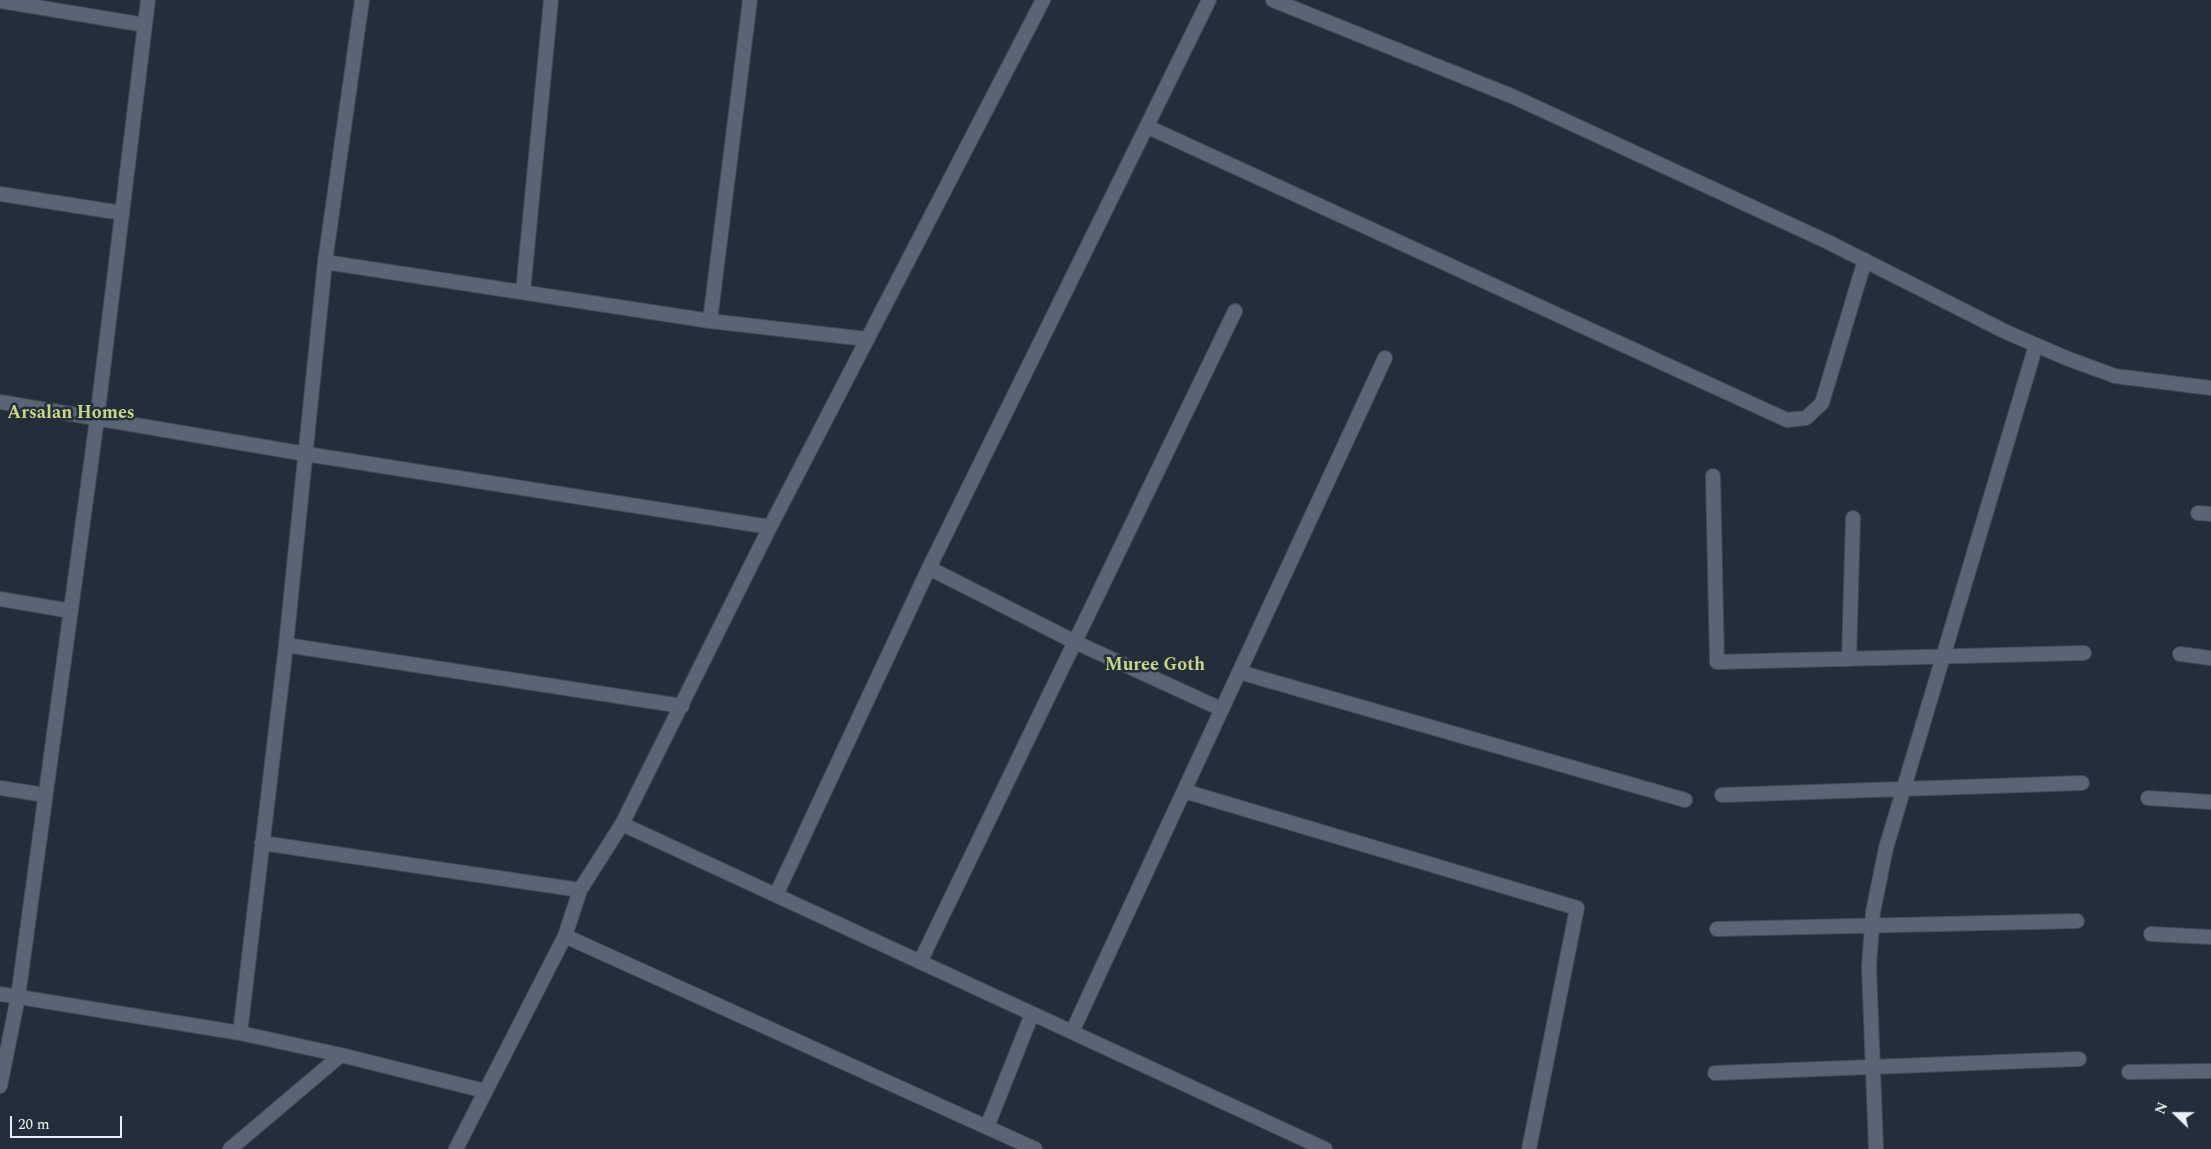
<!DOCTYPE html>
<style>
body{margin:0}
#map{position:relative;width:2211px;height:1149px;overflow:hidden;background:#242e3b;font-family:Spectral,serif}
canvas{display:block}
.north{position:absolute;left:2151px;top:1089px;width:50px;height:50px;-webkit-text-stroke:4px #242e3b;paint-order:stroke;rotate:292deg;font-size:14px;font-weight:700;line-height:20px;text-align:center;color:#e9f0f9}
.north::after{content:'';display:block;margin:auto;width:18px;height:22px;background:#e9f0f9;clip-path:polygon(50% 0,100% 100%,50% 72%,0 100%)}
.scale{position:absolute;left:10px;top:1116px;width:112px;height:22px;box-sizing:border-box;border:2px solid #e9f0f9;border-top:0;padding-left:6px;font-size:15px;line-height:18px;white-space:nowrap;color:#e9f0f9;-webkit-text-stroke:4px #242e3b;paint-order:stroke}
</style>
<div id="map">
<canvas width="2211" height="1149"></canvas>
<div class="north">N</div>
<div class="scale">20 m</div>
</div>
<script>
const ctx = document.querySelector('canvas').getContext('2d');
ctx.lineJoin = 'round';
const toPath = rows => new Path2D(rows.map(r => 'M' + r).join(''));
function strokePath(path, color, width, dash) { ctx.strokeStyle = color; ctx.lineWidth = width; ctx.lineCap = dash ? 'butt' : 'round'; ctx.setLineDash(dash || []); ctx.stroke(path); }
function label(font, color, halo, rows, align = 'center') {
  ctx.font = font + ' Spectral,serif'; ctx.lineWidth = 5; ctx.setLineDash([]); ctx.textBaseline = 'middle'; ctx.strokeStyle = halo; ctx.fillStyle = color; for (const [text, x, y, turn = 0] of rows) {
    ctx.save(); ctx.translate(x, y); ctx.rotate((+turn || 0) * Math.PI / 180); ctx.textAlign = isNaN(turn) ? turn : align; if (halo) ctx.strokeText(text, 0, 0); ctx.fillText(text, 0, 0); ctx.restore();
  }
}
const minor = toPath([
 [0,1,145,25],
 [1148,127,1787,420,1806,418,1822,403,1865,260],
 [0,194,122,213],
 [325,262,710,321,866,339],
 [523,292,551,0],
 [710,321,750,0],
 [0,402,306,454,770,527],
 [1713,476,1717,662,2084,653],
 [2198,513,2211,514],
 [929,568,1075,642,1221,709],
 [0,599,71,611],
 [286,645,682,706],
 [2180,654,2211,658],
 [1849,659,1853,518],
 [1239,672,1685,800],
 [0,788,45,795],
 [1184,791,1577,908,1529,1149],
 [1722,795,2082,783],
 [2148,798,2211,802],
 [622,824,1325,1149],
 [262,843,580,890],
 [776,895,929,568,1209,0],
 [1717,929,2077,921],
 [2151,934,2211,937],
 [565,936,1035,1149],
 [920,962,1235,311],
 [0,994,240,1033,341,1055,485,1091],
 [1072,1032,1385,358],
 [240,1033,286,645,325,262,362,0],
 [2129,1072,2211,1071],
 [1715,1073,2079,1059],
 [0,1086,18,997,97,419,148,0],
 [987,1127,1032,1014],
 [230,1149,341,1055],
 [456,1149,565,936,580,890,622,824,770,527,1043,0],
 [1876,1149,1869,966,1873,912,1886,848,2036,345]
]);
const tertiary = toPath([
 [1273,0,1514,97,1828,242,2006,332,2066,358,2115,376,2211,388]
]);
strokePath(minor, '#424a56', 16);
strokePath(tertiary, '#424a56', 16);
strokePath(minor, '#596574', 14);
strokePath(tertiary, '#596574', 14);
label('bold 18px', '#c8d487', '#242e3b', [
 ["Arsalan Homes",71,414],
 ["Muree Goth",1155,666]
]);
</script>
